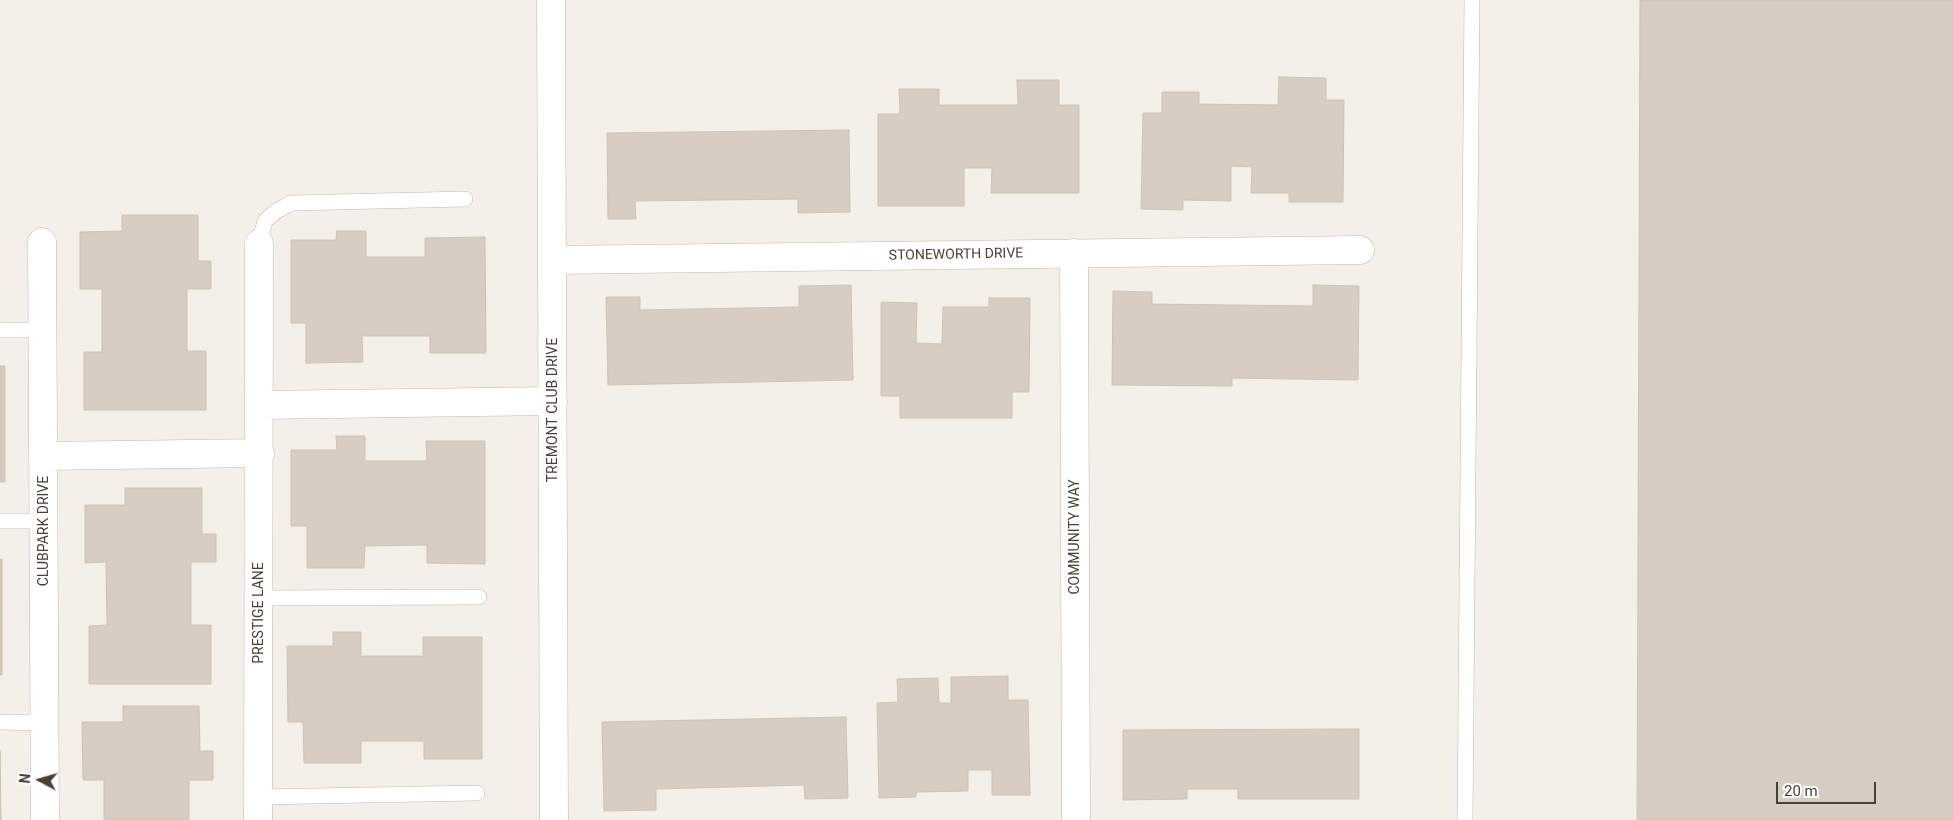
<!DOCTYPE html>
<style>
body{margin:0}
#map{position:relative;width:1953px;height:820px;overflow:hidden;background:#f4f0e9;font-family:Roboto,sans-serif}
canvas{display:block}
.north{position:absolute;left:15px;top:755px;width:50px;height:50px;-webkit-text-stroke:4px #fff;paint-order:stroke;rotate:276deg;font-size:14px;font-weight:700;line-height:20px;text-align:center;color:#484037}
.north::after{content:'';display:block;margin:auto;width:18px;height:22px;background:#484037;clip-path:polygon(50% 0,100% 100%,50% 72%,0 100%)}
.scale{position:absolute;left:1776px;top:782px;width:100px;height:22px;box-sizing:border-box;border:2px solid #484037;border-top:0;padding-left:6px;font-size:15px;line-height:18px;white-space:nowrap;color:#484037;-webkit-text-stroke:4px #fff;paint-order:stroke}
</style>
<div id="map">
<canvas width="1953" height="820"></canvas>
<div class="north">N</div>
<div class="scale">20 m</div>
</div>
<script>
const ctx = document.querySelector('canvas').getContext('2d');
ctx.lineJoin = 'round';
function fill(path, color) { ctx.fillStyle = color; ctx.fill(path, 'evenodd'); }
const toPath = rows => new Path2D(rows.map(r => 'M' + r).join(''));
function strokePath(path, color, width, dash) { ctx.strokeStyle = color; ctx.lineWidth = width; ctx.lineCap = dash ? 'butt' : 'round'; ctx.setLineDash(dash || []); ctx.stroke(path); }
function label(font, color, halo, rows, align = 'center') {
  ctx.font = font + ' Roboto,sans-serif'; ctx.lineWidth = 5; ctx.setLineDash([]); ctx.textBaseline = 'middle'; ctx.strokeStyle = halo; ctx.fillStyle = color; for (const [text, x, y, turn = 0] of rows) {
    ctx.save(); ctx.translate(x, y); ctx.rotate((+turn || 0) * Math.PI / 180); ctx.textAlign = isNaN(turn) ? turn : align; if (halo) ctx.strokeText(text, 0, 0); ctx.fillText(text, 0, 0); ctx.restore();
  }
}
const building = toPath([
 [1640,0,1953,0,1953,820,1637,820,1640,0],
 [1279,77,1326,78,1326,100,1344,100,1343,202,1289,202,1289,193,1251,193,1252,167,1231,166,1231,201,1183,200,1183,210,1141,209,1143,113,1162,113,1162,92,1199,92,1199,104,1278,105,1279,77],
 [1017,80,1059,80,1059,105,1079,105,1079,193,991,193,992,168,964,168,964,206,878,206,878,114,900,114,899,89,939,89,939,105,1018,105,1017,80],
 [849,130,850,212,798,213,798,199,635,201,636,219,608,219,607,133,849,130],
 [122,215,198,215,198,261,211,261,211,289,187,289,187,351,206,351,206,410,84,410,84,352,102,352,102,289,80,289,80,232,122,231,122,215],
 [337,231,366,231,366,257,425,257,425,238,485,237,486,353,430,353,430,336,362,336,363,362,306,363,306,323,291,323,291,240,336,240,337,231],
 [851,285,853,380,608,385,606,297,640,297,640,310,799,307,799,286,851,285],
 [1313,285,1359,286,1358,380,1232,378,1232,386,1112,385,1113,291,1152,292,1152,304,1313,306,1313,285],
 [989,298,1030,298,1029,392,1012,392,1012,418,900,418,900,396,881,396,881,302,917,303,916,343,942,344,943,307,989,307,989,298],
 [0,366,5,366,5,482,0,482,0,366],
 [336,436,365,436,365,461,427,461,426,441,485,441,485,564,427,563,427,545,365,546,364,568,307,568,307,526,291,526,291,450,337,450,336,436],
 [125,488,202,488,202,534,216,534,216,562,191,562,191,625,211,625,211,684,89,684,89,626,107,625,106,562,85,563,85,505,125,505,125,488],
 [0,559,2,559,2,675,0,675,0,559],
 [333,632,361,632,361,656,423,656,423,637,482,637,482,759,424,759,424,741,361,741,361,763,304,763,303,722,288,722,287,646,333,646,333,632],
 [1008,676,1008,700,1028,700,1030,795,992,795,992,770,968,770,968,791,916,792,916,797,879,798,877,703,898,702,897,679,938,678,939,703,951,703,951,677,1008,676],
 [123,706,199,706,200,751,213,751,213,780,189,780,189,820,104,820,104,780,83,780,82,722,123,722,123,706],
 [846,717,848,798,805,799,804,785,656,789,656,810,604,811,602,722,846,717],
 [1359,729,1359,799,1238,799,1238,789,1187,789,1187,799,1123,800,1123,730,1359,729],
 [0,751,1,820,0,820,0,751]
]);
fill(building, '#d8cdc2');
strokePath(building, '#d0c2b2', 1);
const lane = toPath([
 [259,244,265,221,275,212,291,203,465,199],
 [0,330,42,330],
 [0,521,44,521],
 [259,598,479,597],
 [0,722,44,723],
 [258,797,477,793],
 [1465,820,1472,0]
]);
const street = toPath([
 [551,0,554,820],
 [42,242,45,820],
 [1074,253,1076,820],
 [552,260,1360,250],
 [260,405,553,401],
 [43,456,260,453],
 [258,820,259,244]
]);
strokePath(lane, '#bfb7ac', 16);
strokePath(street, '#bfb7ac', 29);
strokePath(lane, '#fff', 15);
strokePath(street, '#fff', 28);
label('14px', '#484037', '#fff', [
 ["STONEWORTH DRIVE",956,255,-1],
 ["TREMONT CLUB DRIVE",553,410,-90],
 ["CLUBPARK DRIVE",44,531,-90],
 ["COMMUNITY WAY",1075,537,-90],
 ["PRESTIGE LANE",259,613,-90]
]);
</script>
